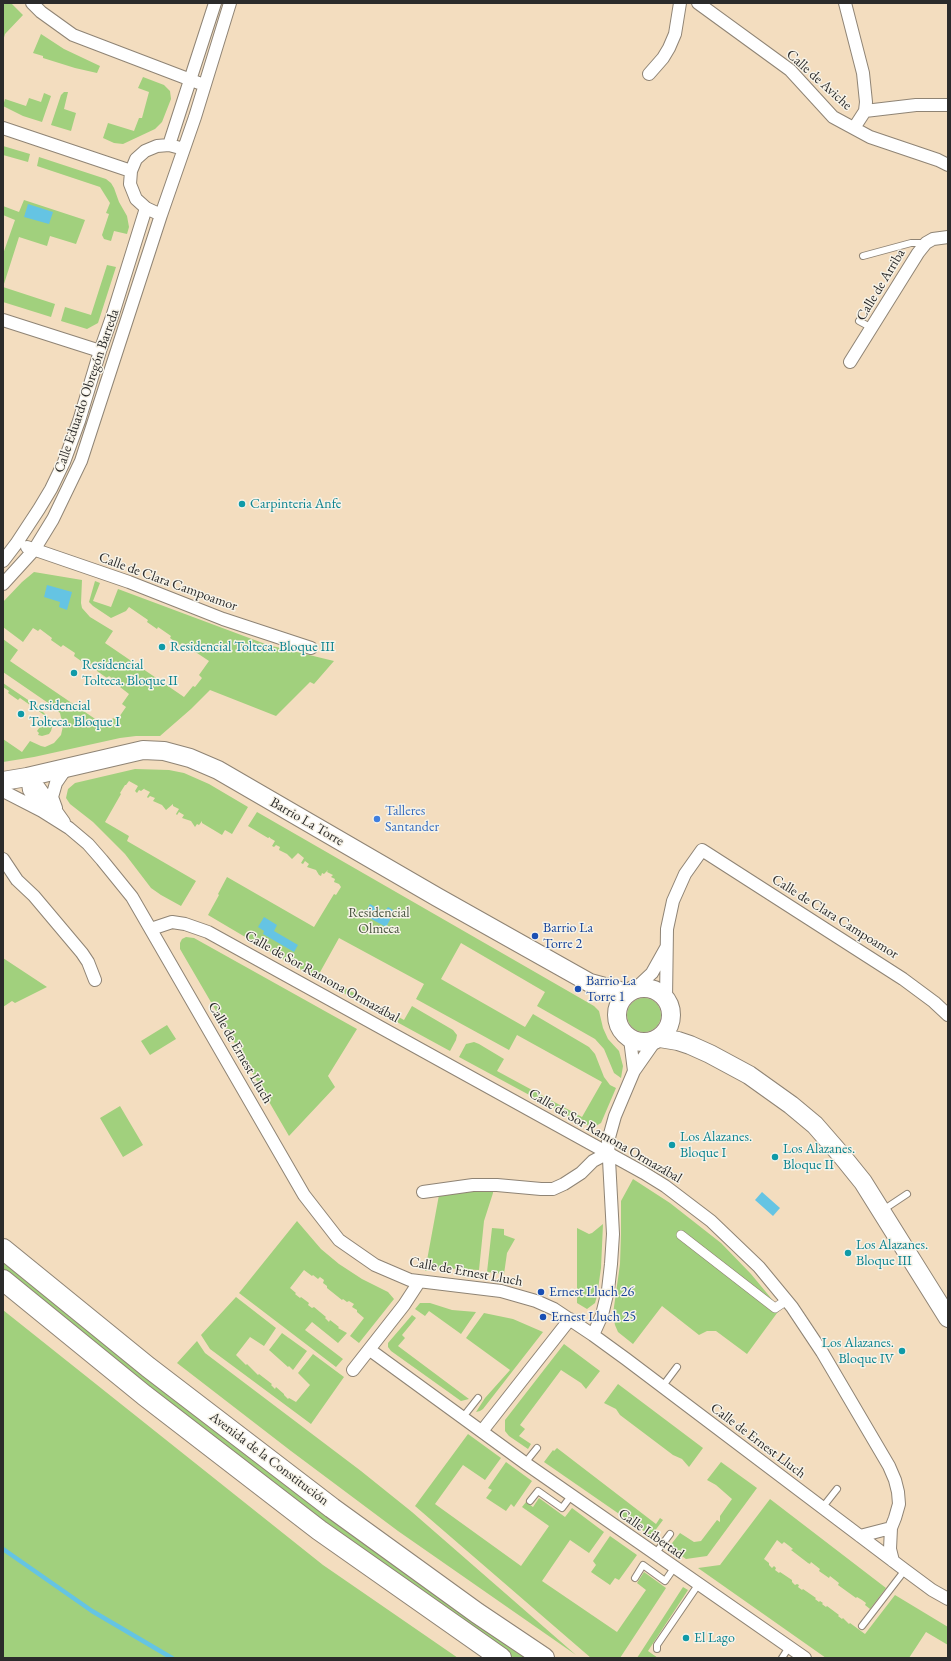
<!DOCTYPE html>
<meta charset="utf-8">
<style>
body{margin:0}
#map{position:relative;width:951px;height:1661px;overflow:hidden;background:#f3ddbf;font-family:"EB Garamond",serif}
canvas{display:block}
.frame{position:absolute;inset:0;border:4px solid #2b2b2b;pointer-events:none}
</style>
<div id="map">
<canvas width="951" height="1661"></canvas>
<div class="frame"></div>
</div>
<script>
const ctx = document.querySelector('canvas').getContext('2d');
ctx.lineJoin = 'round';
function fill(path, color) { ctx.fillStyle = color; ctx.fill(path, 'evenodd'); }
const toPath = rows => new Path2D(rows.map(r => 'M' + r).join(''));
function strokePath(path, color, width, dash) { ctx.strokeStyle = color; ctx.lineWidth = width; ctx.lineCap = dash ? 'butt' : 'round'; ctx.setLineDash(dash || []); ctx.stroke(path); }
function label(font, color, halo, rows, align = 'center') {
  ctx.font = font + ' "EB Garamond",serif'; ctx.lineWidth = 3; ctx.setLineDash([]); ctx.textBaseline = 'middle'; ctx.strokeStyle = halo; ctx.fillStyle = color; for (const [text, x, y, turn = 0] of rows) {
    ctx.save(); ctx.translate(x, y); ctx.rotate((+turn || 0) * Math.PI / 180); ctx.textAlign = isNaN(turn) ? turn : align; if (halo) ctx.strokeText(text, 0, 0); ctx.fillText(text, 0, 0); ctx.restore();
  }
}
fill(toPath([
 [3,3,11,3,23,15,5,34,3,41],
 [41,34,64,49,100,66,97,73,75,68,43,58,43,56,33,53],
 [143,77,164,85,170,91,171,99,162,122,155,129,123,144,114,143,103,138,108,123,134,131,139,118,142,118,149,92,138,88],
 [64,92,68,92,64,109,76,113,71,131,51,125,61,95],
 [44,93,51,96,42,122,23,116,3,106,5,99,26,106,29,98,41,102],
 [3,146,30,154,28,162,3,155],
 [39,157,106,179,111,183,114,188,119,202,127,216,129,227,127,234,114,231,111,241,104,239,102,235,109,214,106,213,110,203,100,187,37,166],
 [24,200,85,220,76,244,50,236,47,246,19,237,3,287,3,254,15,220,3,215,3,206,19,212],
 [107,265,116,267,98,323,87,329,61,321,65,307,91,315],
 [3,287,55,304,51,317,3,302],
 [34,572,82,580,81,603,82,608,90,617,113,631,105,643,184,697,193,686,195,687,202,678,199,675,209,661,182,643,180,645,170,638,171,636,158,627,157,629,147,622,148,620,129,607,126,611,111,618,93,606,89,602,95,581,100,583,93,601,111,607,118,589,268,645,334,661,314,684,310,682,276,716,210,690,191,709,160,736,136,736,120,738,34,757,3,762,3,739,22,752,30,741,41,746,45,747,54,743,61,735,63,726,60,713,54,707,3,672,3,639,18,650,10,661,107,727,113,718,117,720,126,707,122,704,129,694,120,687,122,685,117,682,109,676,107,678,97,671,98,669,86,661,84,663,74,656,75,653,63,645,61,647,51,640,52,638,40,629,38,631,33,628,23,642,3,627,3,602,22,582],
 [3,683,37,706,47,716,53,724,51,731,49,734,42,736,38,735,39,733,37,731,47,717,20,698,18,700,8,693,9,691,3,687],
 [135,769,169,770,184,773,209,784,248,807,232,834,225,830,222,835,202,823,202,821,199,825,197,824,195,827,191,821,182,818,184,815,179,812,177,815,176,814,179,809,173,806,173,804,166,810,162,805,153,801,155,798,150,796,148,798,147,797,150,792,144,789,145,788,141,791,139,790,137,793,135,791,138,786,129,781,126,785,125,785,120,793,121,794,105,822,129,836,127,841,196,881,181,906,161,895,151,888,125,854,93,822,70,804,66,798,68,789,75,783],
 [257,812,594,1006,599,1011,603,1028,608,1039,619,1051,623,1066,621,1078,614,1073,604,1049,595,1039,537,1006,545,992,461,943,441,979,525,1027,533,1014,589,1047,595,1054,604,1077,610,1085,616,1088,601,1123,594,1127,583,1124,459,1057,466,1044,474,1042,479,1044,504,1059,497,1071,582,1117,602,1082,517,1035,509,1050,416,999,424,984,339,938,319,974,404,1020,412,1006,453,1030,457,1035,456,1040,450,1051,296,967,208,915,219,895,218,894,227,877,314,927,334,894,336,895,341,887,339,884,334,882,335,879,331,877,333,875,327,872,328,870,324,874,322,873,321,876,319,875,316,870,307,867,309,864,305,861,303,864,301,863,304,858,298,853,292,859,287,854,279,850,280,847,276,845,274,847,272,846,275,841,270,838,270,837,268,838,248,826],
 [186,937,194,938,357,1029,328,1076,335,1087,289,1136,180,949,180,943,182,939],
 [3,958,47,987,15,1003,12,1001,3,1007],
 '627 1015a17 17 0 1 1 34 0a17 17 0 1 1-34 0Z',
 [167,1025,176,1039,150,1055,141,1041],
 [120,1106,143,1145,123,1157,100,1118],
 [633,1179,670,1203,721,1243,751,1274,780,1309,747,1354,716,1331,707,1331,699,1335,662,1306,633,1344,618,1332,615,1325,613,1314,620,1264,621,1234,621,1201],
 [472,1189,493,1190,493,1193,484,1221,479,1270,439,1268,425,1271,439,1195],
 [297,1221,321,1249,339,1264,362,1279,388,1292,394,1299,359,1343,350,1336,364,1318,357,1312,357,1310,352,1307,354,1304,349,1301,347,1302,343,1299,342,1300,327,1288,327,1286,323,1283,324,1280,320,1277,318,1279,313,1275,312,1276,304,1270,290,1288,296,1293,295,1294,300,1298,301,1297,309,1303,308,1305,312,1308,314,1307,326,1317,325,1318,329,1322,330,1320,339,1327,338,1328,347,1333,338,1343,312,1322,305,1330,343,1359,336,1367,239,1293],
 [603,1224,601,1268,597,1296,595,1303,587,1309,577,1303,577,1228,589,1234,592,1233],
 [492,1228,504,1229,504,1235,515,1239,507,1253,504,1274,487,1272],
 [3,1261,528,1658,514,1658,438,1605,269,1482,3,1271],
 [236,1297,276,1328,264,1346,250,1337,236,1355,246,1365,247,1364,258,1375,259,1374,272,1384,271,1385,275,1389,276,1387,284,1394,284,1395,288,1399,289,1398,296,1402,310,1385,298,1373,313,1354,344,1377,311,1424,210,1349,201,1335],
 [420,1303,430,1303,452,1310,476,1312,461,1334,429,1311,425,1316,415,1309],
 [3,1310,323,1565,458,1658,3,1658],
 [484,1313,513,1319,543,1332,483,1409,480,1411,476,1412,485,1398,510,1370,466,1338],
 [412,1315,416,1318,402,1335,405,1338,398,1346,469,1399,461,1401,391,1351,388,1347,388,1343],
 [282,1333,307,1351,293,1370,289,1366,288,1367,269,1350],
 [197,1341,205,1353,361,1471,412,1512,576,1655,398,1531,291,1451,177,1363],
 [564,1344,600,1371,586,1389,581,1383,561,1370,520,1425,525,1429,519,1436,531,1444,528,1449,509,1436,505,1431,505,1420],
 [618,1384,703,1448,689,1467,682,1459,673,1455,620,1415,616,1409,604,1403],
 [468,1434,501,1458,485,1480,463,1465,435,1504,521,1566,549,1526,522,1507,526,1502,533,1507,539,1498,565,1517,572,1508,604,1532,589,1553,570,1540,542,1581,617,1632,646,1590,637,1583,644,1572,666,1588,620,1658,591,1658,415,1506],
 [557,1448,656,1524,660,1518,663,1520,651,1536,544,1462,553,1450,554,1451],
 [506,1462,532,1481,514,1507,511,1504,506,1511,486,1498,492,1490,488,1488],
 [721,1462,757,1488,707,1556,686,1559,669,1547,680,1533,694,1542,701,1541,717,1520,720,1522,720,1516,732,1499,716,1485,707,1480],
 [770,1499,886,1588,870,1609,865,1605,866,1603,862,1600,857,1597,856,1598,838,1585,839,1583,830,1576,829,1578,819,1571,820,1569,811,1562,810,1564,808,1563,791,1550,793,1549,788,1545,784,1542,782,1544,777,1540,764,1559,769,1563,769,1565,772,1568,774,1566,776,1568,775,1570,779,1573,780,1572,792,1580,792,1582,795,1585,797,1584,799,1585,798,1587,802,1590,803,1589,816,1598,815,1599,819,1602,820,1601,823,1603,822,1604,826,1607,827,1606,839,1615,838,1616,842,1619,843,1618,849,1624,850,1623,865,1634,895,1595,948,1627,948,1645,926,1632,909,1658,826,1658,698,1568,720,1565],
 [610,1536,637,1555,619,1580,615,1578,610,1585,591,1572,596,1565,593,1561],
 [683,1587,688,1590,648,1651,658,1658,637,1658]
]), '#a1d07d');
fill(toPath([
 [28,204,53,212,49,224,24,217],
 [47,585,72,592,67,610,59,607,60,602,44,597],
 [370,904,384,912,388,907,395,911,386,927,364,915],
 [264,917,277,925,274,931,298,945,294,952,263,934,264,931,258,927],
 [762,1192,780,1208,773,1216,755,1200]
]), '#65c4e3');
strokePath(toPath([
 [3,1549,92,1611,172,1658]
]), '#65c4e3', 4.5);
const service = toPath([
 [863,256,911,243,926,243],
 [859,321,872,328],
 [883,1210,907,1194],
 [662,1387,677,1367],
 [463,1417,478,1398],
 [525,1463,537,1448],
 [530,1501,538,1491,562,1508,571,1496],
 [822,1508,837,1489],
 [655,1554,670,1534],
 [635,1578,643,1565,665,1581,674,1568],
 [862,1626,905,1570],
 [657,1649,657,1645,698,1585],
 [782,1658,789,1647]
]);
const pedestrian = toPath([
 [681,1235,775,1308,787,1300]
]);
const minor = toPath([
 [32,3,41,12,73,35,204,85],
 [698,3,790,70,833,117,870,137,938,160,948,165],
 [845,3,863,73,866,102,865,111,854,128],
 [649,74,663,58,669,48,675,34,680,3],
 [865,111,916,105,948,105],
 [3,128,131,171],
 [169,145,215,3],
 [184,149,169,145,157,146,145,151,136,159,131,171,130,184,136,199,146,208,161,215,195,117,230,3],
 [3,320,100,351],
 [850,362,918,253,926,243,933,239,948,237],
 [27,547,129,582,223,619,311,648],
 [3,561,16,544,39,509,51,489,64,462,79,421,100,351,113,314,146,208],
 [3,584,34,550,53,519,81,461,161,215],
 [27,777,39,787,64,822],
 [27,777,29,790,40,808],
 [3,791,42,811,69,828,88,844,102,860,132,897,304,1195,339,1240,375,1265,410,1280,501,1291,536,1301,554,1309,593,1335,626,1359,905,1570,932,1590,948,1599],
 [56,808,52,797,56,783,67,767],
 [3,859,17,880,34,896,82,953,88,962,95,980],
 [151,929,172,922,185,924,208,932,644,1173,665,1186,711,1221,759,1267,792,1307,822,1352,889,1466,895,1480,898,1492,899,1504,895,1518,891,1528,890,1549,893,1561],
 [635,989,652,973,666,948],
 [666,999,667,929,673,901,685,874,702,850,903,979,934,1002,948,1015],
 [630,1039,634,1071],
 [423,1192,473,1185,497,1185,541,1189,553,1189,564,1184,581,1173,593,1161,608,1153],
 [593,1335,602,1315,608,1290,611,1264,613,1234,608,1141,615,1116,634,1071,655,1041],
 [370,1350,525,1463,805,1658],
 [353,1370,404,1305,419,1282],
 [482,1431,570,1319],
 [860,1536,891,1528]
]);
const secondary = toPath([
 [3,781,27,777,143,750,164,751,190,758,218,770,437,897,590,983,627,993],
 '617 1015a27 27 0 1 1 54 0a27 27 0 1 1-54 0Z',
 [660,1038,678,1041,690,1045,710,1054,749,1075,791,1105,815,1125,842,1156,863,1182,948,1318]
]);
const primary = toPath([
 [3,1249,148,1367,332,1508,477,1613,544,1658],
 [3,1280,144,1395,319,1530,501,1658]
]);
strokePath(service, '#8f8475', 8);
strokePath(pedestrian, '#8f8475', 10);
strokePath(minor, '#8f8475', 14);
strokePath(secondary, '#8f8475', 20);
strokePath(primary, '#8f8475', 22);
strokePath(service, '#fff', 6);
strokePath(pedestrian, '#fff', 9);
strokePath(minor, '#fff', 12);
strokePath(secondary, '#fff', 18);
strokePath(primary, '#fff', 20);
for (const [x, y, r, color] of [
 [242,504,4,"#0f9aa8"],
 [162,647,4,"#0f9aa8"],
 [74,673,4,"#0f9aa8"],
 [21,714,4,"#0f9aa8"],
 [377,819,4,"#3f7fe0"],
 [535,936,4,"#1a4fb4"],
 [578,989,4,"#1a4fb4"],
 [672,1145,4,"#0f9aa8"],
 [775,1157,4,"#0f9aa8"],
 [848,1253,4,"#0f9aa8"],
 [541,1292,4,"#1a4fb4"],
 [543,1317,4,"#1a4fb4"],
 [902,1351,4,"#0f9aa8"],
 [686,1638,4,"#0f9aa8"]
]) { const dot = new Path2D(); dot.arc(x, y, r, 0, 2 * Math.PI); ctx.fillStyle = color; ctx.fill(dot); strokePath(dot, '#f7f3e8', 1.5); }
label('14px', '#2b2b2b', '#f7f3e8', [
 ["Calle de Aviche",819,80,42],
 ["Calle de Arriba",881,285,-59],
 ["Calle Eduardo Obregón Barreda",87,391,-71],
 ["Calle de Clara Campoamor",168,582,20],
 ["Barrio La Torre",307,822,30],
 ["Calle de Clara Campoamor",835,917,32],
 ["Calle de Sor Ramona Ormazábal",322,977,29],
 ["Calle de Ernest Lluch",240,1053,60],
 ["Calle de Sor Ramona Ormazábal",605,1136,30],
 ["Calle de Ernest Lluch",466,1272,10],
 ["Calle de Ernest Lluch",758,1441,37],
 ["Avenida de la Constitución",269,1459,37],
 ["Calle Libertad",651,1534,35]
]);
label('14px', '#0d838f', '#f7f3e8', [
 ["Carpinteria Anfe",250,504],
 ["Residencial Tolteca. Bloque III",170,647],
 ["Residencial",82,665],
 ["Tolteca. Bloque II",82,681],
 ["Residencial",29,706],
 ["Tolteca. Bloque I",29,722],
 ["Los Alazanes.",680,1137],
 ["Bloque I",680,1153],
 ["Los Alazanes.",783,1149],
 ["Bloque II",783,1165],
 ["Los Alazanes.",856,1245],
 ["Bloque III",856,1261],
 ["Los Alazanes.",894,1343,"right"],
 ["Bloque IV",894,1359,"right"],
 ["El Lago",694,1638]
], 'left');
label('14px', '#366cbe', '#f7f3e8', [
 ["Talleres",385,811],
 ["Santander",385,827]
], 'left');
label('14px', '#485440', '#f7f3e8', [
 ["Residencial",379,913],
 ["Olmeca",379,929]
]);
label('14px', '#164399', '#f7f3e8', [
 ["Barrio La",543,928],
 ["Torre 2",543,944],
 ["Barrio La",586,981],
 ["Torre 1",586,997],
 ["Ernest Lluch 26",549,1292],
 ["Ernest Lluch 25",551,1317]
], 'left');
</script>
